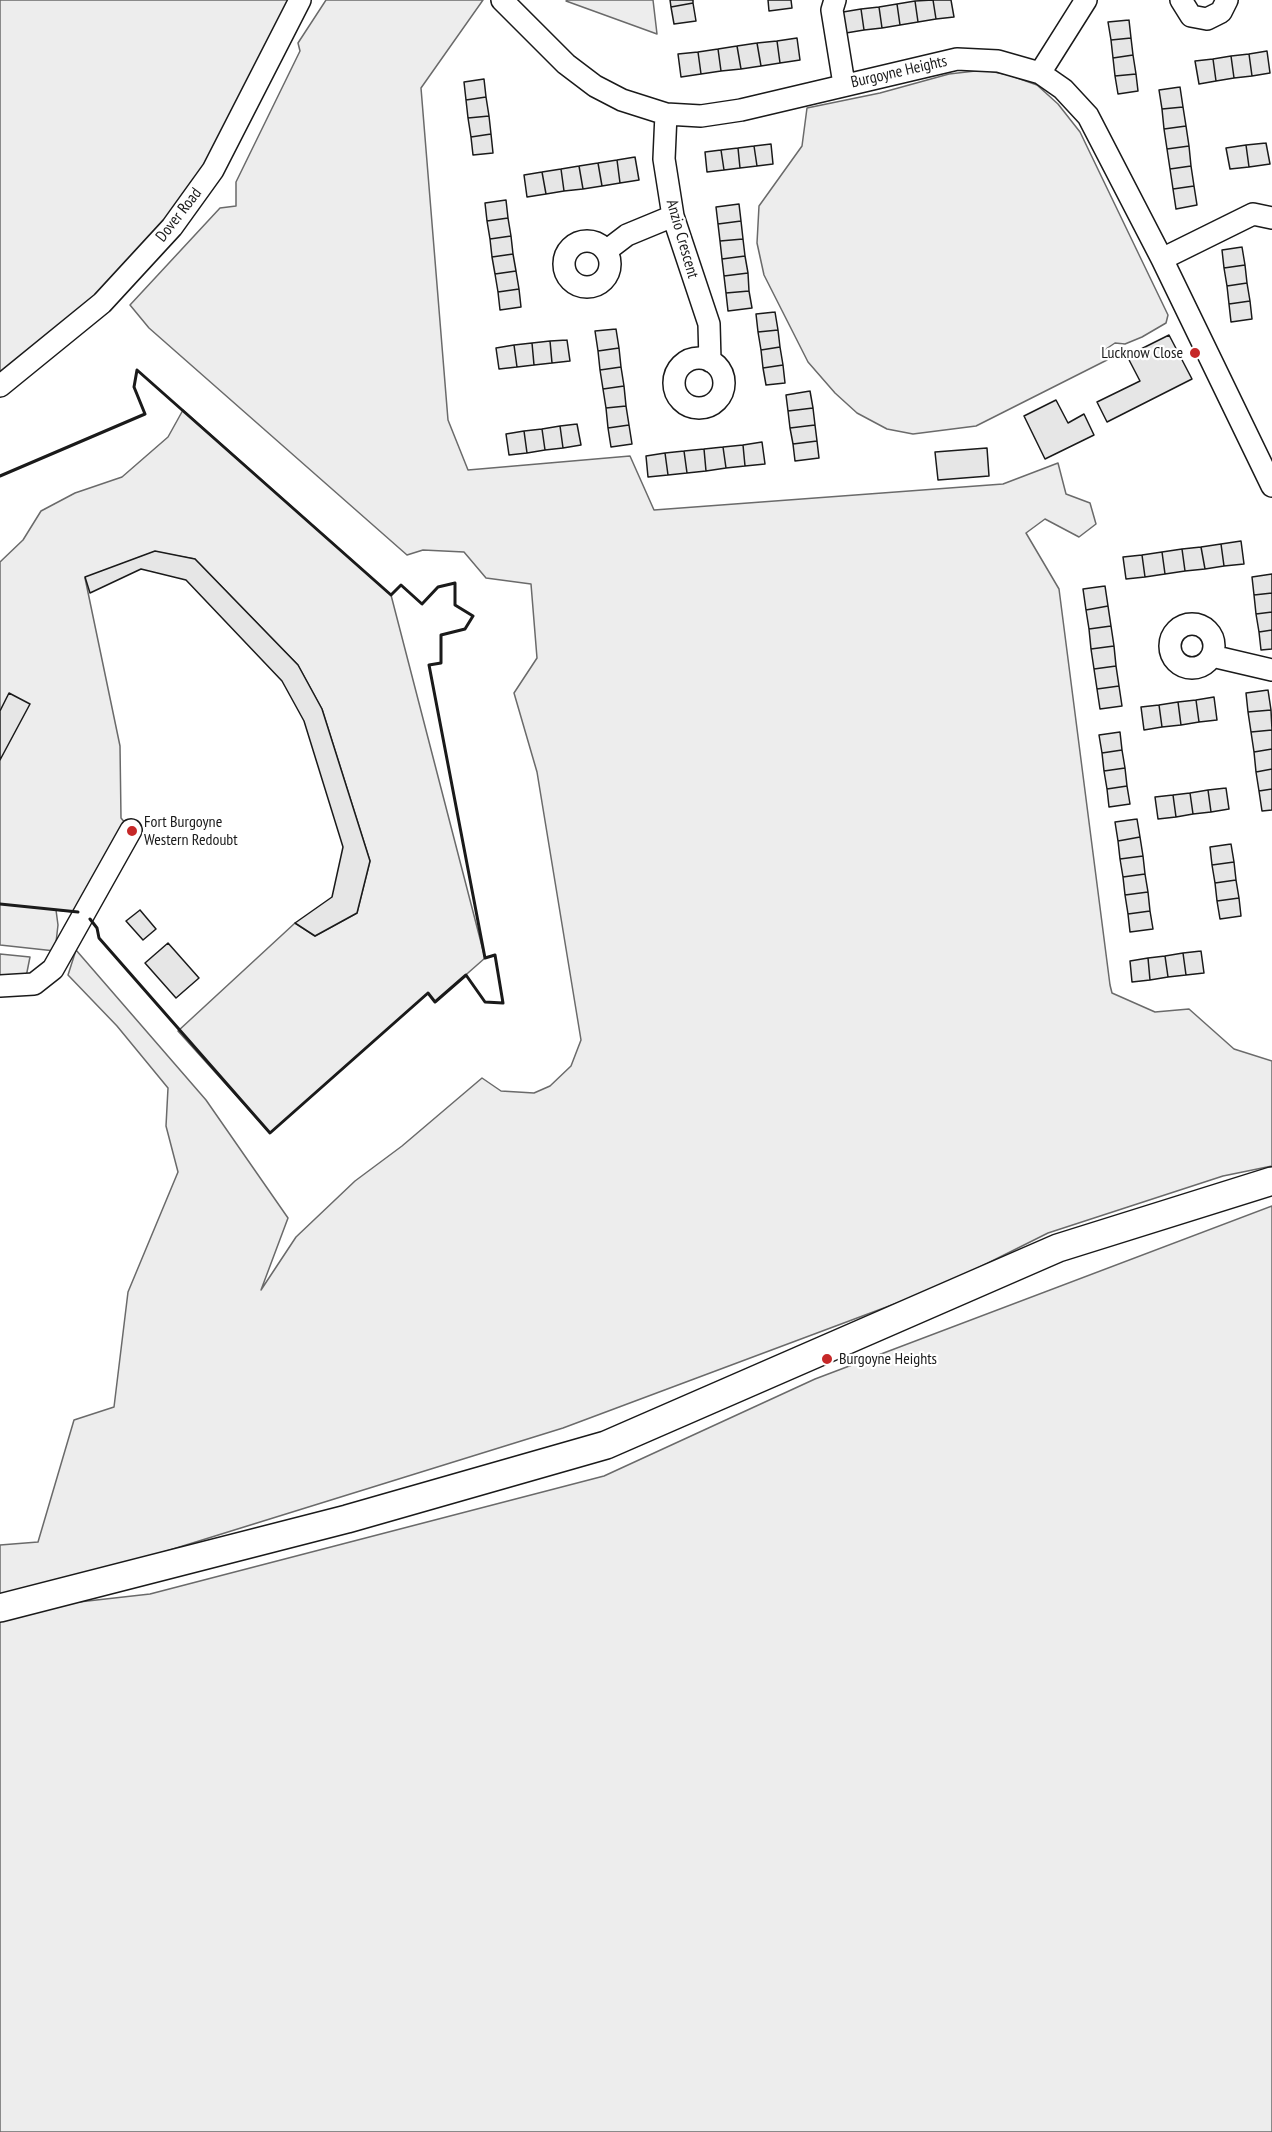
<!DOCTYPE html>
<style>
body{margin:0}
canvas{display:block;background:#fff}
</style>
<canvas width="1272" height="2132"></canvas>
<script>
const ctx = document.querySelector('canvas').getContext('2d');
ctx.lineJoin = 'round';
function fill(path, color) { ctx.fillStyle = color; ctx.fill(path, 'evenodd'); }
const toPath = rows => new Path2D(rows.map(r => 'M' + r).join(''));
function strokePath(path, color, width, dash) { ctx.strokeStyle = color; ctx.lineWidth = width; ctx.lineCap = dash ? 'butt' : 'round'; ctx.setLineDash(dash || []); ctx.stroke(path); }
function label(font, color, halo, rows, align = 'center') {
  ctx.font = font + ' "PT Sans Narrow",sans-serif'; ctx.lineWidth = 4.5; ctx.setLineDash([]); ctx.textBaseline = 'middle'; ctx.strokeStyle = halo; ctx.fillStyle = color; for (const [text, x, y, turn = 0] of rows) {
    ctx.save(); ctx.translate(x, y); ctx.rotate((+turn || 0) * Math.PI / 180); ctx.textAlign = isNaN(turn) ? turn : align; if (halo) ctx.strokeText(text, 0, 0); ctx.fillText(text, 0, 0); ctx.restore();
  }
}
const green = toPath([
 [0,0,300,0,204,195,0,386,0,0],
 [326,0,483,0,421,88,448,420,468,470,630,456,654,510,1003,484,1058,463,1066,494,1090,503,1096,524,1079,537,1045,519,1026,533,1059,589,1110,985,1112,993,1155,1012,1189,1009,1234,1049,1272,1061,1272,1166,1223,1176,1048,1233,940,1287,563,1428,157,1554,0,1597,0,1545,38,1542,74,1420,114,1407,128,1292,178,1172,166,1126,168,1088,117,1026,68,975,76,950,206,1100,288,1218,261,1290,296,1237,355,1181,402,1146,482,1078,501,1091,534,1093,550,1086,571,1066,581,1040,537,772,514,693,537,658,531,584,486,578,464,552,423,550,407,555,149,328,130,305,220,208,236,206,236,182,300,51,298,43,326,0],
 [567,0,653,0,657,34,566,1,567,0],
 [984,70,1009,75,1037,85,1058,104,1080,132,1168,315,1166,323,1142,337,1125,344,1115,343,1103,351,1107,360,976,426,913,434,887,429,857,413,835,393,808,362,764,275,757,243,759,206,802,146,807,108,880,93,949,74,984,70],
 [183,410,391,595,485,958,435,1002,428,993,270,1133,178,1031,295,923,315,936,357,913,370,861,322,709,298,665,195,559,154,552,85,578,120,746,121,818,131,830,84,913,56,910,58,925,55,951,0,945,0,562,23,540,41,511,75,493,122,477,168,437,183,410],
 [0,954,30,957,26,977,0,978,0,954],
 [1272,1206,1272,2132,0,2132,0,1618,61,1604,150,1594,604,1476,815,1379,1272,1206]
]);
fill(green, '#ededed');
strokePath(green, '#6a6a6a', 1.5);
const building = toPath([
 [670,0,693,0,693,3,671,7,670,0],
 [768,0,791,0,792,8,769,11,768,0],
 [933,0,951,0,954,17,936,19,933,0],
 [933,0,936,19,918,22,915,1,933,0],
 [915,1,918,22,900,25,897,4,915,1],
 [693,3,696,21,674,24,671,7,693,3],
 [897,4,900,25,882,28,879,7,897,4],
 [879,7,882,28,864,30,861,9,879,7],
 [861,9,864,30,846,33,843,12,861,9],
 [1129,20,1131,38,1111,40,1108,22,1129,20],
 [797,38,800,60,780,63,777,41,797,38],
 [1131,38,1133,55,1113,58,1111,40,1131,38],
 [777,41,780,63,761,66,757,43,777,41],
 [757,43,761,66,741,69,737,46,757,43],
 [737,46,741,69,721,71,718,49,737,46],
 [718,49,721,71,701,74,698,52,718,49],
 [1267,51,1270,73,1252,76,1249,54,1267,51],
 [698,52,701,74,681,77,678,54,698,52],
 [1249,54,1252,76,1234,78,1231,56,1249,54],
 [1133,55,1136,74,1115,76,1113,58,1133,55],
 [1231,56,1234,78,1216,81,1213,59,1231,56],
 [1213,59,1216,81,1199,84,1195,61,1213,59],
 [1136,74,1138,91,1118,94,1115,76,1136,74],
 [484,79,486,97,466,100,464,82,484,79],
 [1180,87,1183,107,1162,109,1159,90,1180,87],
 [486,97,489,116,468,118,466,100,486,97],
 [1183,107,1186,126,1164,129,1162,109,1183,107],
 [489,116,491,134,471,137,468,118,489,116],
 [1186,126,1189,146,1167,149,1164,129,1186,126],
 [491,134,493,153,473,155,471,137,491,134],
 [1266,143,1270,164,1249,167,1246,145,1266,143],
 [771,144,773,164,757,166,754,146,771,144],
 [1246,145,1249,167,1230,169,1226,148,1246,145],
 [754,146,757,166,740,168,738,148,754,146],
 [1189,146,1191,166,1170,169,1167,149,1189,146],
 [738,148,740,168,724,170,721,150,738,148],
 [721,150,724,170,707,172,705,152,721,150],
 [635,157,639,180,620,183,617,160,635,157],
 [617,160,620,183,602,186,598,163,617,160],
 [598,163,602,186,583,189,579,166,598,163],
 [579,166,583,189,564,191,561,169,579,166],
 [1191,166,1194,186,1173,189,1170,169,1191,166],
 [561,169,564,191,546,194,542,172,561,169],
 [542,172,546,194,527,197,524,175,542,172],
 [1194,186,1197,205,1176,209,1173,189,1194,186],
 [506,200,508,218,487,221,485,203,506,200],
 [739,204,741,221,718,224,716,207,739,204],
 [508,218,511,236,490,239,487,221,508,218],
 [741,221,743,239,720,241,718,224,741,221],
 [511,236,513,254,492,257,490,239,511,236],
 [743,239,745,256,722,259,720,241,743,239],
 [1242,247,1245,265,1224,268,1222,250,1242,247],
 [513,254,516,271,495,274,492,257,513,254],
 [745,256,748,273,724,276,722,259,745,256],
 [1245,265,1247,283,1227,286,1224,268,1245,265],
 [516,271,519,289,498,292,495,274,516,271],
 [748,273,749,291,726,293,724,276,748,273],
 [1247,283,1250,301,1229,304,1227,286,1247,283],
 [519,289,521,307,500,310,498,292,519,289],
 [749,291,752,308,728,311,726,293,749,291],
 [1250,301,1252,319,1231,322,1229,304,1250,301],
 [775,312,778,330,758,332,756,314,775,312],
 [616,329,619,348,598,351,595,331,616,329],
 [778,330,780,347,761,350,758,332,778,330],
 [1169,335,1192,379,1107,422,1097,402,1140,381,1127,356,1169,335],
 [567,340,570,361,552,363,550,341,567,340],
 [550,341,552,363,534,365,532,343,550,341],
 [532,343,534,365,517,367,514,345,532,343],
 [514,345,517,367,499,369,496,348,514,345],
 [780,347,783,365,763,368,761,350,780,347],
 [619,348,621,367,600,370,598,351,619,348],
 [783,365,785,383,766,385,763,368,783,365],
 [621,367,624,386,603,389,600,370,621,367],
 [624,386,626,406,606,408,603,389,624,386],
 [810,391,813,408,788,411,786,395,810,391],
 [1056,400,1068,423,1084,414,1094,435,1045,459,1024,416,1056,400],
 [626,406,629,425,608,428,606,408,626,406],
 [813,408,815,425,790,428,788,411,813,408],
 [577,424,581,445,563,448,560,426,577,424],
 [629,425,632,444,611,447,608,428,629,425],
 [815,425,817,441,793,444,790,428,815,425],
 [560,426,563,448,545,450,542,429,560,426],
 [542,429,545,450,527,453,524,431,542,429],
 [524,431,527,453,509,455,506,434,524,431],
 [817,441,819,458,795,461,793,444,817,441],
 [762,442,765,464,745,466,743,445,762,442],
 [743,445,745,466,726,468,723,447,743,445],
 [723,447,726,468,706,471,704,449,723,447],
 [987,448,989,476,938,480,935,452,987,448],
 [704,449,706,471,687,473,684,451,704,449],
 [684,451,687,473,668,475,665,453,684,451],
 [665,453,668,475,648,477,646,456,665,453],
 [1241,541,1244,564,1224,566,1221,544,1241,541],
 [1221,544,1224,566,1205,569,1201,547,1221,544],
 [1201,547,1205,569,1185,571,1182,549,1201,547],
 [1182,549,1185,571,1165,574,1162,552,1182,549],
 [155,551,195,559,298,665,322,709,370,861,357,913,315,936,295,923,332,897,343,847,304,721,282,681,186,580,141,569,90,593,85,577,155,551],
 [1162,552,1165,574,1145,577,1142,555,1162,552],
 [1142,555,1145,577,1126,579,1123,557,1142,555],
 [1272,574,1272,593,1254,595,1252,577,1272,574],
 [1105,586,1108,606,1086,610,1083,589,1105,586],
 [1272,593,1272,612,1256,614,1254,595,1272,593],
 [1108,606,1111,626,1089,629,1086,610,1108,606],
 [1272,612,1272,630,1259,632,1256,614,1272,612],
 [1111,626,1114,646,1091,649,1089,629,1111,626],
 [1272,630,1272,649,1261,650,1259,632,1272,630],
 [1114,646,1116,666,1094,669,1091,649,1114,646],
 [1116,666,1119,686,1097,689,1094,669,1116,666],
 [1119,686,1122,706,1100,709,1097,689,1119,686],
 [1268,690,1271,710,1248,712,1246,693,1268,690],
 [9,693,30,704,0,760,0,711,9,693],
 [1214,697,1217,720,1199,722,1196,700,1214,697],
 [1196,700,1199,722,1181,725,1178,702,1196,700],
 [1178,702,1181,725,1162,727,1159,705,1178,702],
 [1159,705,1162,727,1144,730,1141,707,1159,705],
 [1271,710,1272,730,1251,732,1248,712,1271,710],
 [1272,730,1272,749,1254,752,1251,732,1272,730],
 [1120,732,1122,750,1102,753,1099,735,1120,732],
 [1272,749,1272,769,1256,772,1254,752,1272,749],
 [1122,750,1125,768,1104,771,1102,753,1122,750],
 [1125,768,1127,786,1107,789,1104,771,1125,768],
 [1272,769,1272,789,1259,791,1256,772,1272,769],
 [1127,786,1130,804,1109,807,1107,789,1127,786],
 [1226,788,1229,809,1211,812,1208,790,1226,788],
 [1272,789,1272,810,1262,811,1259,791,1272,789],
 [1208,790,1211,812,1193,814,1190,793,1208,790],
 [1190,793,1193,814,1176,817,1173,795,1190,793],
 [1173,795,1176,817,1158,819,1155,797,1173,795],
 [1137,819,1140,837,1118,841,1115,822,1137,819],
 [1140,837,1143,856,1120,859,1118,841,1140,837],
 [1231,844,1234,862,1212,865,1210,847,1231,844],
 [1143,856,1145,874,1123,877,1120,859,1143,856],
 [1234,862,1236,880,1215,883,1212,865,1234,862],
 [1145,874,1148,892,1125,895,1123,877,1145,874],
 [1236,880,1239,898,1217,901,1215,883,1236,880],
 [1148,892,1150,911,1128,914,1125,895,1148,892],
 [1239,898,1241,916,1220,919,1217,901,1239,898],
 [140,910,156,929,143,940,126,921,140,910],
 [1150,911,1153,929,1130,932,1128,914,1150,911],
 [168,943,199,978,176,998,145,963,168,943],
 [1201,951,1204,973,1186,975,1183,953,1201,951],
 [1183,953,1186,975,1168,977,1165,956,1183,953],
 [1165,956,1168,977,1150,980,1148,958,1165,956],
 [1148,958,1150,980,1132,982,1130,961,1148,958]
]);
fill(building, '#e6e6e6');
strokePath(building, '#1a1a1a', 1.5);
const minor = toPath([
 [502,0,566,64,595,86,622,100,666,114,701,116,741,110,957,59,998,61,1040,73,1063,89,1088,116,1162,259,1272,486],
 [835,0,832,10,844,84],
 [1181,0,1191,16,1207,19,1221,12,1227,0],
 [1040,73,1086,0],
 [666,114,664,159,673,216,709,324,710,361],
 '564 264a23 23 0 1 1 46 0a23 23 0 1 1-46 0Z',
 [606,251,627,235,673,216],
 [1162,259,1253,214,1272,218],
 '674 383a25 25 0 1 1 50 0a25 25 0 1 1-50 0Z',
 [0,386,102,303,172,227,213,170,300,0],
 '1170 646a22 22 0 1 1 44 0a22 22 0 1 1-44 0Z',
 [1212,656,1272,670],
 [0,986,34,984,53,969,131,830]
]);
const major = toPath([
 [0,1608,347,1519,606,1445,1058,1248,1272,1181]
]);
strokePath(minor, '#1a1a1a', 24);
strokePath(major, '#1a1a1a', 30);
strokePath(minor, '#fff', 21);
strokePath(major, '#fff', 27);
strokePath(toPath([
 [0,476,145,414,134,387,137,370,391,595,401,585,422,604,438,587,455,583,455,605,473,616,465,629,441,635,441,663,429,665,485,958,495,955,503,1003,485,1002,466,975,435,1002,428,993,270,1133,99,938,97,928,90,919],
 [0,904,78,912]
]), '#1a1a1a', 3);
for (const [x, y, r, color] of [
 [1195,353,6,"#c62828"],
 [132,831,6,"#c62828"],
 [827,1359,6,"#c62828"]
]) { const dot = new Path2D(); dot.arc(x, y, r, 0, 2 * Math.PI); ctx.fillStyle = color; ctx.fill(dot); strokePath(dot, '#fff', 2); }
label('16px', '#1a1a1a', '#fff', [
 ["Burgoyne Heights",899,72,-13],
 ["Dover Road",179,215,-52],
 ["Anzio Crescent",682,239,74]
]);
label('16px', '#1a1a1a', '#fff', [
 ["Lucknow Close",1183,353,"right"],
 ["Fort Burgoyne",144,822],
 ["Western Redoubt",144,840],
 ["Burgoyne Heights",839,1359]
], 'left');
</script>
